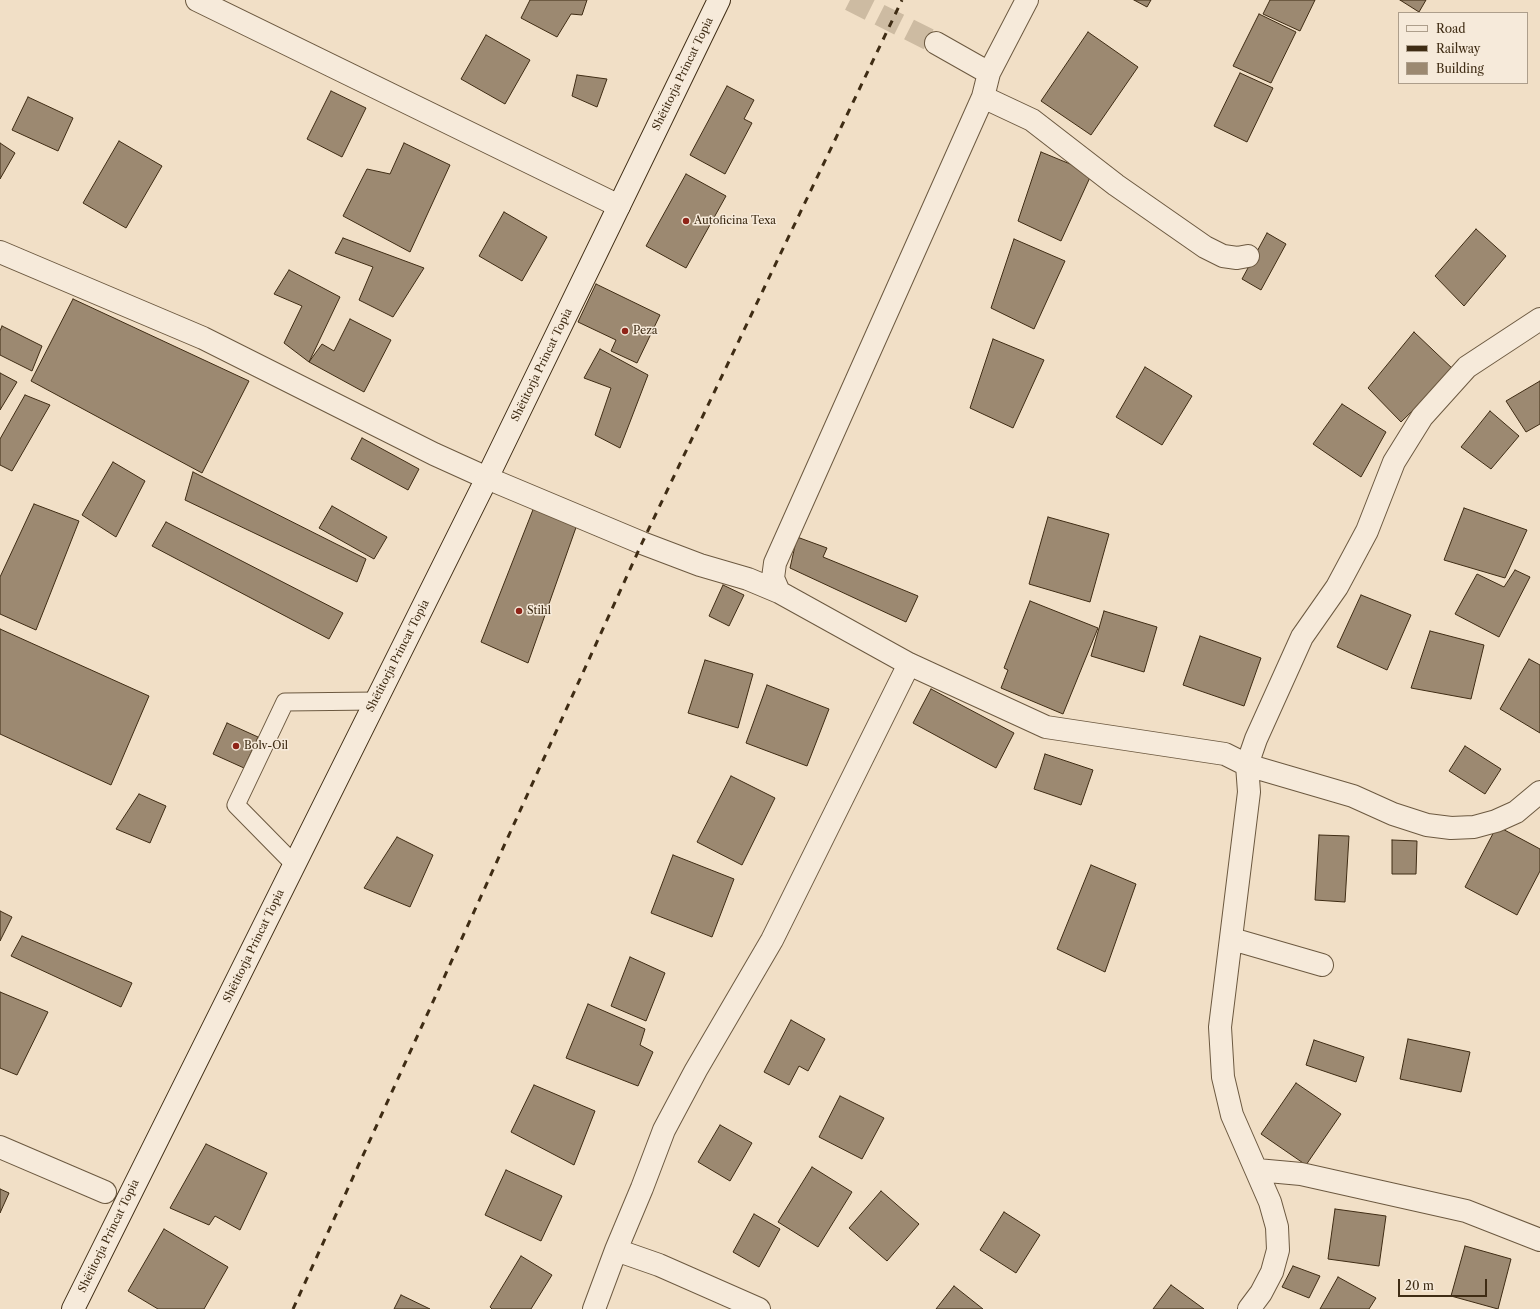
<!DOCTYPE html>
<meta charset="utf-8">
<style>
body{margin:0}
#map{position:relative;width:1540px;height:1309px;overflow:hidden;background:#f1dfc6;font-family:"Libre Caslon Text",serif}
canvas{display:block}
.legend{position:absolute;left:1398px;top:12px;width:130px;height:72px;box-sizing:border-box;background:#f6eada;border:1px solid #ad9e8b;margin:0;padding:5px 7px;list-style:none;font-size:12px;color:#3f2c14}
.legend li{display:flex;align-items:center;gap:8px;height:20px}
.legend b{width:20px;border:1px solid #ad9e8b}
.scale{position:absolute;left:1398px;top:1279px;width:89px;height:18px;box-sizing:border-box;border:2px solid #3f2c14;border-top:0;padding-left:5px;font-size:12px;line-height:14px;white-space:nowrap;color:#3f2c14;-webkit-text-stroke:3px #f6eada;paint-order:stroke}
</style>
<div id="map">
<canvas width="1540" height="1309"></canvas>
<ul class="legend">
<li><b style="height:5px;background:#f6eada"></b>Road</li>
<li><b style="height:5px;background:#3f2c14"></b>Railway</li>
<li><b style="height:11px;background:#9c8971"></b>Building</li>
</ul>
<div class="scale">20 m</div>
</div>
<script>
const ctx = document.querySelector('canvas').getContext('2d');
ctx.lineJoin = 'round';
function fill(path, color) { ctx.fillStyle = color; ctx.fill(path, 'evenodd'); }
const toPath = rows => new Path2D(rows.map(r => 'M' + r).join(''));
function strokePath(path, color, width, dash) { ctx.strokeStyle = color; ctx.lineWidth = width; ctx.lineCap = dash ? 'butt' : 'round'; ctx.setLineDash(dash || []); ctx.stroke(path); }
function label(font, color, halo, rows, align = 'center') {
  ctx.font = font + ' "Libre Caslon Text",serif'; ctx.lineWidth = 3; ctx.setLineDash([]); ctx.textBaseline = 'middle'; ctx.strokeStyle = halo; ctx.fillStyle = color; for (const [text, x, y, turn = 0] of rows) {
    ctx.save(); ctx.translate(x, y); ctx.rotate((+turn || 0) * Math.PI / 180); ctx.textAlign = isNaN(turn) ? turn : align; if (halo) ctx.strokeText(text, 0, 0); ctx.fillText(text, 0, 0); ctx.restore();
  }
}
const building = toPath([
 [530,0,587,0,582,15,571,14,557,37,521,18,530,0],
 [1134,0,1151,0,1147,7,1134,0],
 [1270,0,1315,0,1300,31,1263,14,1270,0],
 [1400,0,1426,0,1419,12,1400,0],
 [1259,14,1296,32,1271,83,1233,66,1259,14],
 [1088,32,1138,67,1091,135,1041,101,1088,32],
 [486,35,530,60,505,104,461,79,486,35],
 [1240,73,1273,88,1247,142,1214,126,1240,73],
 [577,75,607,79,597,107,572,96,577,75],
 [727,86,754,100,744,119,752,123,725,174,690,155,727,86],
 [331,91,366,108,342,157,307,139,331,91],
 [28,97,73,118,58,151,12,130,28,97],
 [119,141,162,166,126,228,83,203,119,141],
 [0,143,15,153,0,179,0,143],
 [404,143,450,165,410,252,343,216,367,169,390,174,404,143],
 [1041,152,1092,173,1061,241,1018,221,1041,152],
 [686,174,726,196,686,268,646,246,686,174],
 [504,212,547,237,522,281,479,256,504,212],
 [1476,229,1506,256,1464,306,1435,276,1476,229],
 [1267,233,1286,244,1261,290,1242,279,1267,233],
 [343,238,424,268,393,317,359,300,373,267,335,253,343,238],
 [1014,239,1065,261,1034,329,991,308,1014,239],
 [289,270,340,297,309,362,284,343,302,306,274,294,289,270],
 [596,284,660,315,637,363,611,351,616,340,578,322,596,284],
 [73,299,249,381,202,473,31,381,73,299],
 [350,319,391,340,364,392,309,362,322,344,334,351,350,319],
 [2,326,42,346,32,371,0,355,0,331,2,326],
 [1414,332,1454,370,1401,422,1368,388,1414,332],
 [993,339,1044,360,1013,428,970,408,993,339],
 [600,349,648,375,620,448,595,435,611,388,584,378,600,349],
 [1145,367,1192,396,1162,445,1116,417,1145,367],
 [0,373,17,382,0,410,0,373],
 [1540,381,1540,424,1526,432,1506,401,1540,381],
 [25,395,50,405,12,471,0,465,0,439,25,395],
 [1342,404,1386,432,1361,477,1313,444,1342,404],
 [1490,411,1519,436,1491,469,1461,447,1490,411],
 [362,438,419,469,408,490,351,459,362,438],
 [113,462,145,481,116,537,82,515,113,462],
 [193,472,366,559,357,582,185,500,193,472],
 [536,502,579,519,528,663,481,642,536,502],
 [34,504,79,521,36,630,0,614,0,577,34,504],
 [332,506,387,537,374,559,319,528,332,506],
 [1464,508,1527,530,1505,578,1444,560,1464,508],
 [1048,517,1109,534,1090,602,1029,584,1048,517],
 [166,522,343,613,329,639,152,546,166,522],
 [797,537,827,548,823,557,918,596,906,622,790,568,797,537],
 [1515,570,1530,577,1499,637,1455,614,1477,574,1504,587,1515,570],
 [723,585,744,595,729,626,709,616,723,585],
 [1361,595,1411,615,1387,670,1337,647,1361,595],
 [1030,601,1098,628,1063,714,1001,688,1008,670,1004,668,1030,601],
 [1104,611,1157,627,1144,672,1091,656,1104,611],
 [0,629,149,696,111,785,0,734,0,629],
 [1430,631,1484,645,1471,699,1411,688,1430,631],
 [1200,636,1261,658,1244,706,1183,685,1200,636],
 [1529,659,1540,665,1540,733,1500,709,1529,659],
 [705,660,753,674,738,728,688,713,705,660],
 [767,685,829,709,807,766,746,743,767,685],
 [931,689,1014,733,996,768,913,723,931,689],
 [227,723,258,737,244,768,213,754,227,723],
 [1465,746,1501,769,1485,794,1449,771,1465,746],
 [1045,754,1093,770,1081,805,1034,789,1045,754],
 [731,776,775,798,742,865,697,842,731,776],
 [139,794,166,806,150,843,116,829,139,794],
 [1497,826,1540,849,1540,871,1517,915,1465,887,1497,826],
 [1319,835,1349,836,1345,902,1315,900,1319,835],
 [397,837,433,855,410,907,364,888,397,837],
 [1392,840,1417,841,1416,874,1392,874,1392,840],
 [673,855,734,879,712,937,651,913,673,855],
 [1091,865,1136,884,1105,972,1057,949,1091,865],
 [0,911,12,917,0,941,0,911],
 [22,936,132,983,121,1007,11,956,22,936],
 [630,957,665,973,646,1021,611,1006,630,957],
 [0,992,48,1012,17,1075,0,1068,0,992],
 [588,1004,645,1029,640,1045,653,1052,638,1086,566,1058,588,1004],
 [791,1020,825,1039,808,1071,799,1066,789,1085,764,1072,791,1020],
 [1408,1039,1470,1052,1461,1092,1400,1079,1408,1039],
 [1314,1040,1364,1057,1356,1082,1306,1065,1314,1040],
 [1296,1083,1341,1114,1306,1165,1261,1134,1296,1083],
 [534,1085,595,1111,574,1165,511,1132,534,1085],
 [840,1096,884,1118,862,1159,819,1137,840,1096],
 [720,1125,752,1143,730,1181,698,1162,720,1125],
 [206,1144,267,1173,240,1230,215,1216,209,1225,170,1208,206,1144],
 [812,1167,852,1192,818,1247,778,1222,812,1167],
 [506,1170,562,1196,541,1241,485,1215,506,1170],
 [0,1189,9,1193,0,1213,0,1189],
 [881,1191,919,1224,887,1261,849,1228,881,1191],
 [1335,1209,1386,1216,1379,1266,1328,1259,1335,1209],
 [1004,1212,1040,1235,1016,1273,980,1250,1004,1212],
 [754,1214,780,1229,759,1267,733,1252,754,1214],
 [164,1229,228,1267,204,1309,158,1309,128,1291,164,1229],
 [1465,1246,1511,1259,1498,1309,1451,1296,1465,1246],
 [521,1256,552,1275,531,1309,492,1309,490,1307,521,1256],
 [1293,1266,1320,1276,1309,1298,1282,1287,1293,1266],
 [1338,1277,1376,1298,1369,1309,1320,1309,1338,1277],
 [1171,1285,1204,1309,1153,1309,1171,1285],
 [954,1286,983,1309,936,1309,954,1286],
 [401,1295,430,1309,394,1309,401,1295]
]);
fill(building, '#9c8971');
strokePath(building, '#3f2c14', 1);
strokePath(toPath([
 [850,0,936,43]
]), '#cdbba2', 22, [22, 11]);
const lane = toPath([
 [294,864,236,805,285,702,376,701]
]);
const street = toPath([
 [197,0,619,206],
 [936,43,989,73],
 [983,97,1032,120,1116,185,1205,247,1223,256,1237,258,1248,256],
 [0,252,203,338,434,454,487,478,642,543,700,565,748,579,779,592,909,664,1046,727,1225,754,1247,765,1353,796,1393,814,1427,825,1451,828,1474,827,1496,821,1516,812,1540,792],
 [779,592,773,578,775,563,983,97,989,73,1027,0],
 [1232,939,1322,965],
 [0,1147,105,1192],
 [1257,1170,1301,1174,1466,1211,1540,1240],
 [616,1250,659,1265,759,1309],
 [594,1309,616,1250,642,1188,664,1130,696,1070,772,940,909,664],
 [1249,1309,1261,1293,1272,1272,1278,1250,1277,1227,1270,1202,1232,1115,1223,1077,1220,1027,1249,792,1247,765,1256,739,1302,637,1337,587,1367,531,1394,462,1422,417,1467,367,1540,319]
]);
const secondary = toPath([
 [73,1309,487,478,719,0]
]);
strokePath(lane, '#6c5940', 19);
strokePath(street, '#6c5940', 24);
strokePath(secondary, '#3f2c14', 24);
strokePath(lane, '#f6eada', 17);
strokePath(street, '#f6eada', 22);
strokePath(secondary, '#f6eada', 22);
strokePath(toPath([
 [293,1309,642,543,902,0]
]), '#3f2c14', 3, [7, 7]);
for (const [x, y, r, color] of [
 [686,221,4,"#8f2418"],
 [625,331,4,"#8f2418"],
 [519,611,4,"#8f2418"],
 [236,746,4,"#8f2418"]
]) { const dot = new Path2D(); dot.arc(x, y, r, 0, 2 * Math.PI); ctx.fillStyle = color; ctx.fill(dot); strokePath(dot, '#f6eada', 1.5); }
label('11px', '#3f2c14', '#f6eada', [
 ["Shëtitorja Princat Topia",683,74,-64],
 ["Shëtitorja Princat Topia",542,365,-64],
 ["Shëtitorja Princat Topia",398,656,-63],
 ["Shëtitorja Princat Topia",254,946,-64],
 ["Shëtitorja Princat Topia",109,1236,-64]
]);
label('11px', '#3f2c14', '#f6eada', [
 ["Autoficina Texa",694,221],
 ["Peza",633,331],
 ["Stihl",527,611],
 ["Bolv-Oil",244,746]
], 'left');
</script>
